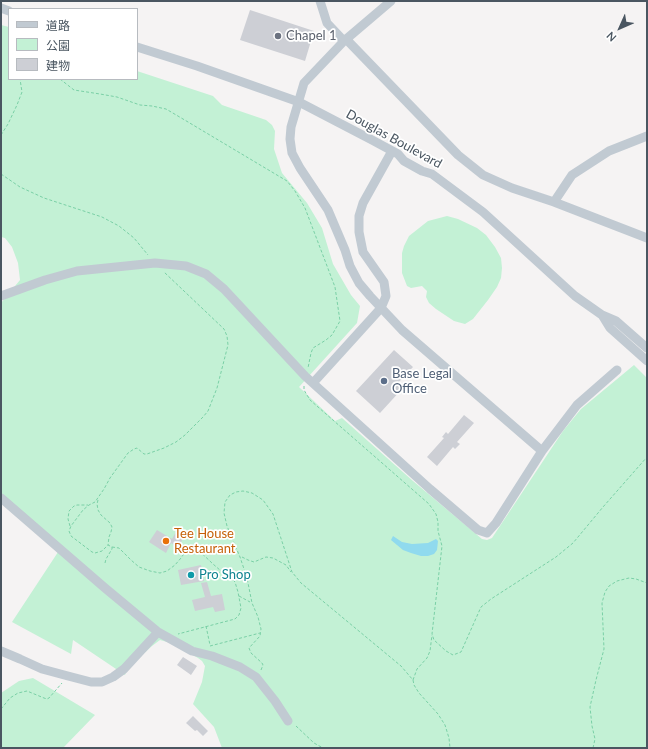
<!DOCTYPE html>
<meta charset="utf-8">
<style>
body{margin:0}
#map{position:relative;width:648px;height:749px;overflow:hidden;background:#f5f3f3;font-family:Lato,"Noto Sans JP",sans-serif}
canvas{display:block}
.frame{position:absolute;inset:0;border:2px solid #4a5661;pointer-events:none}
.legend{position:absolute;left:8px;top:8px;width:130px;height:72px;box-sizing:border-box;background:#fff;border:1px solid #b7bbc0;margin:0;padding:5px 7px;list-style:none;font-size:12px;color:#4a5661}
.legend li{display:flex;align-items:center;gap:8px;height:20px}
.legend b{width:20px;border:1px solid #b7bbc0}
.north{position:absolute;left:600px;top:8px;width:40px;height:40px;-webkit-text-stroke:3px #fff;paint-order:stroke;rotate:225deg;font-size:11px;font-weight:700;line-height:16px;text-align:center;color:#4a5661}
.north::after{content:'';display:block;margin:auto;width:14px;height:18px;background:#4a5661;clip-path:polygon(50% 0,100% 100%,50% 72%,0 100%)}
</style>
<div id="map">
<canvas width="648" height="749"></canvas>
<div class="frame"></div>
<ul class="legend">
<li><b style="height:5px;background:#c1cad2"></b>道路</li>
<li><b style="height:11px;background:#c3f1d5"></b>公園</li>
<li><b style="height:11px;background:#cdcfd5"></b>建物</li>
</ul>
<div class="north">N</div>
</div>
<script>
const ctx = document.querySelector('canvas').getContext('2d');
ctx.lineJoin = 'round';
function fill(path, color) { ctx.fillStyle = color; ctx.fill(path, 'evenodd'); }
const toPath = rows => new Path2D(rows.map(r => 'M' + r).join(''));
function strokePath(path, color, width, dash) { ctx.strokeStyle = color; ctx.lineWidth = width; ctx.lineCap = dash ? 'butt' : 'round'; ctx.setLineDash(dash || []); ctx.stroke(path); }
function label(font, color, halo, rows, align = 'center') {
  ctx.font = font + ' Lato,sans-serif'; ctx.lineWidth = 3.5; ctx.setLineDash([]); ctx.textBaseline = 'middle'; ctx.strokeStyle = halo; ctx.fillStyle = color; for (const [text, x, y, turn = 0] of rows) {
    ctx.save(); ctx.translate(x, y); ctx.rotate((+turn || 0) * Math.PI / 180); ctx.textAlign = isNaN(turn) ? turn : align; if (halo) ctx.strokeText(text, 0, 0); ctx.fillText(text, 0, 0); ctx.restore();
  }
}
fill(toPath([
 [1,25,9,27,9,79,137,79,137,71,213,96,222,105,266,120,272,125,275,131,274,149,282,173,307,203,322,228,333,264,351,295,360,306,357,323,299,387,335,421,342,418,413,481,482,539,487,540,492,538,563,431,581,409,634,365,647,378,647,748,222,748,214,727,193,704,202,682,205,666,202,661,198,658,174,644,160,640,152,646,127,669,125,675,73,640,71,654,12,622,62,546,1,493,1,303,20,280,18,263,12,247,5,238,1,237],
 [447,216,458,219,477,228,486,235,495,247,501,258,502,268,501,278,497,287,488,300,473,319,465,324,454,321,436,309,429,303,426,297,427,291,422,286,411,288,407,286,402,273,402,253,404,246,409,236,428,221],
 [33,678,95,715,63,748,1,748,1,693,19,681]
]), '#c3f1d5');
fill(toPath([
 [393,536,402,542,412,544,428,543,436,539,438,541,437,550,434,554,428,556,421,556,411,553,403,550,391,540]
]), '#90daee');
fill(toPath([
 [250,10,314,31,305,61,240,40],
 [394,350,413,367,397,384,402,389,380,413,356,391],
 [464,415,474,423,457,442,460,444,455,449,453,447,437,466,427,457,444,438,442,437,446,432,448,434],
 [157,530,172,539,176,532,184,537,178,547,171,543,166,553,149,542],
 [201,565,204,581,181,585,178,570],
 [207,582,211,596,222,594,225,610,215,612,213,607,195,611,192,600,205,597,201,583],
 [183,657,197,666,191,675,177,665],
 [193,716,208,731,203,736,197,730,195,731,186,723]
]), '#cdcfd5');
strokePath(toPath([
 [60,79,74,90,100,94,117,97,140,105,152,106,166,109,183,119,287,181,295,191,305,208,335,287,340,321,332,335,326,340,313,348,311,353,308,368],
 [1,135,8,124,17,105,22,92,20,79],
 [1,174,20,187,44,198,102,217,119,226,134,238,148,255],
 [304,386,304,390,310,400,429,504,436,514,438,522,438,531,442,546,432,634,434,640,446,651,453,655,461,652,481,607,491,599,556,557,573,543,603,507,647,457],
 [98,500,97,504,98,510,101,515,110,523,112,527,111,532,109,537,108,545],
 [70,526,68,519,69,511,74,506,77,505,88,505],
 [112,547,119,548,131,560,139,567,150,571,160,573,167,571,175,565,181,558,190,545,193,545,213,564,221,571,229,576,235,582,238,592,241,608,239,615,235,619,178,634],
 [242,557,248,560,254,562,266,557,273,558,286,565,291,572],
 [105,563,106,559,112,549,112,547,108,545,102,551,95,553,92,552,71,536,69,531,71,526,83,510,89,505,95,502,104,489,110,478,128,453,134,449,137,448,144,454,147,454,164,448,176,442,185,435,203,417,208,411,217,388,228,345,227,336,224,329,164,272],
 '205.5 574a3.5 3.5 0 1 1 7 0a3.5 3.5 0 1 1-7 0Z',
 [212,574,221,572],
 [239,596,250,602],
 [206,626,210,645],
 [210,646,260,633],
 [261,670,263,665,262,663,251,653,249,648,260,636,261,629,258,617,252,603,247,578,240,557,227,526,224,513,225,502,230,495,236,492,243,491,252,493,263,500,273,514,292,572,301,583,401,666,413,680,414,685,419,693,438,714,445,725,449,738,450,748],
 [413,680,417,669,427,658,430,651,432,635],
 [1,709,10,698,18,693,27,691,44,698,47,699,49,698,62,683],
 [296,726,314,743,323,748],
 [593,748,595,739,592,726,590,707,596,680,604,649,602,603,605,592,609,586,617,581,629,578,636,579,647,583]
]), '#7ad0a6', 1, [3, 2]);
strokePath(toPath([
 [320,1,327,23,344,41],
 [391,1,344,41,304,83,291,127,290,139,292,153,300,168,328,210,345,250,350,266,359,283,370,296,402,330,542,451],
 [1,8,9,11],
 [346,39,458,155,483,175,512,188,554,202,647,238],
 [137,47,197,66,299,102,372,140,398,154,404,161,422,171,432,174,483,212,575,296,602,315,616,321,647,348],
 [554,202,572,175,609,151,647,136],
 [1,296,45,280,77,271,155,263,186,266,206,274,224,289,305,376,336,404,430,489,478,530,487,533,496,523,542,451,577,405,617,370],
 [602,315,610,328,647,361],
 [313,383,381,308,386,296,384,282,363,252,359,232,359,216,363,203,392,151],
 [1,498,105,588,158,632,192,651,212,656,240,667,256,677,275,701,288,721],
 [1,651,20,659,42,669,68,676,91,682,102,682,113,677,124,669,158,632]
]), '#c1cad2', 9);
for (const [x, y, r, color] of [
 [278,36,4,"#6b7280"],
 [384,381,4,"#5c6f8a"],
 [166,541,4,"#e8710a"],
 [191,575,4,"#0f9aa8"]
]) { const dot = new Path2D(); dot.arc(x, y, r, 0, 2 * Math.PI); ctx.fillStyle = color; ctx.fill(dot); strokePath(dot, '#fff', 1.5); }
label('13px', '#5b616d', '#fff', [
 ["Chapel 1",286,36]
], 'left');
label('13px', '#4a5661', '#fff', [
 ["Douglas Boulevard",394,139,29]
]);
label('13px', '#4e5e75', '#fff', [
 ["Base Legal",392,374],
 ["Office",392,389]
], 'left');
label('13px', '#c56008', '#fff', [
 ["Tee House",174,534],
 ["Restaurant",174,549]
], 'left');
label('13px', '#0d838f', '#fff', [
 ["Pro Shop",199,575]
], 'left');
</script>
